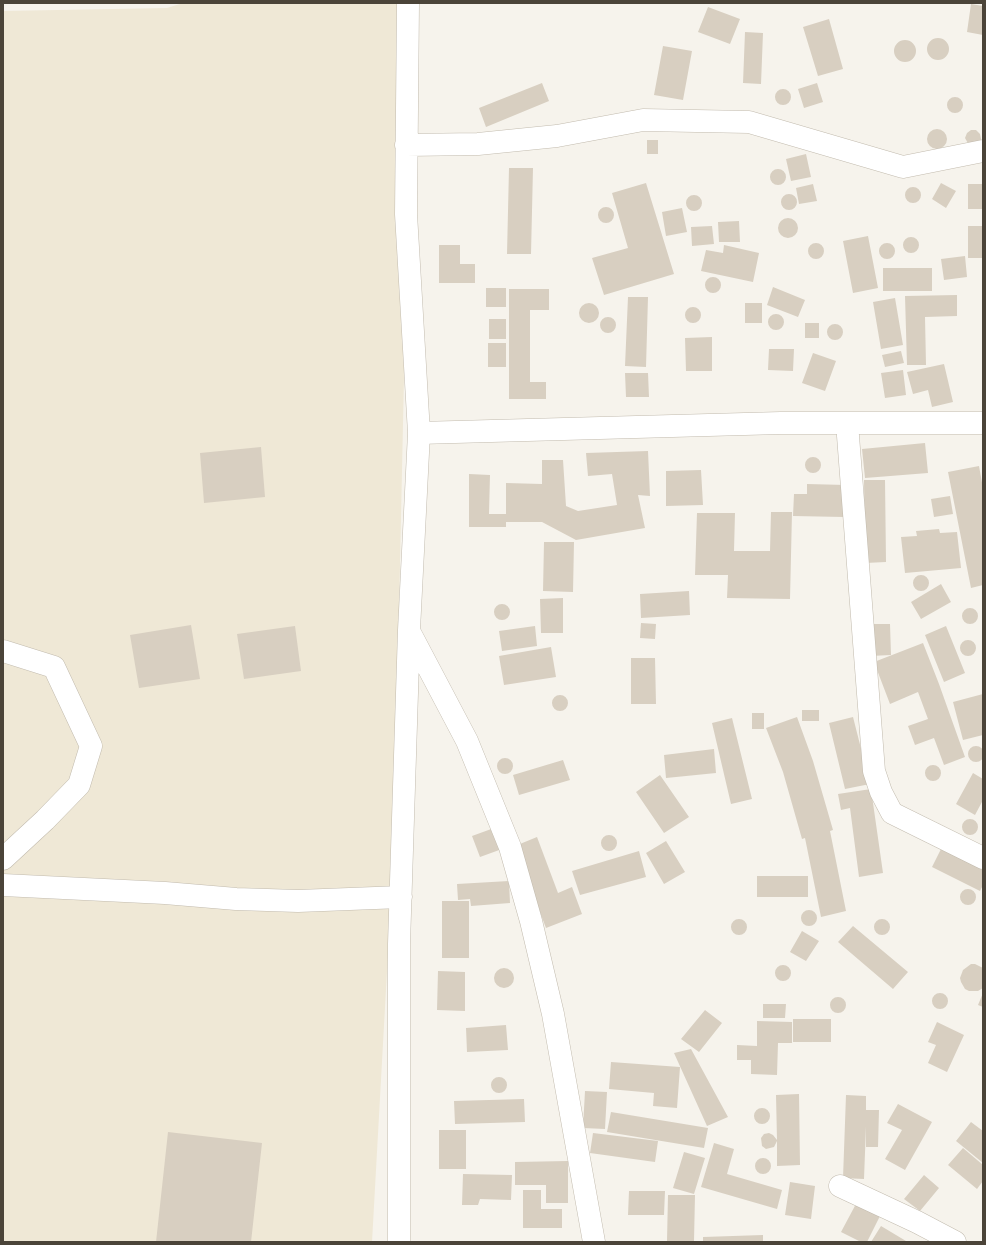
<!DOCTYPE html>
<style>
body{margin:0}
#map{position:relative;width:986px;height:1245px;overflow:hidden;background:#f6f3ec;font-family:Montserrat,sans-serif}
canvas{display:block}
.frame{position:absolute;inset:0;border:4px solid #4b4439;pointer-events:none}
</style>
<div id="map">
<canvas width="986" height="1245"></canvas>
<div class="frame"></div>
</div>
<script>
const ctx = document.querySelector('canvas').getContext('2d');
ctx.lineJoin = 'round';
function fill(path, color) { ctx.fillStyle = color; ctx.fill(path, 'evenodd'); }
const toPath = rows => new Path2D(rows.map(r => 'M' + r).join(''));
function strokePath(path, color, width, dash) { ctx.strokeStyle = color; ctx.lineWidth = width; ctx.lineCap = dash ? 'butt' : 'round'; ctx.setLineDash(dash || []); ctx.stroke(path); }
fill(toPath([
 [183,3,412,3,394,845,372,1242,3,1242,3,11,167,8]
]), '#efe8d6');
fill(toPath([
 [971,4,983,6,983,35,967,32],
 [708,7,740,19,730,44,698,32],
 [829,19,843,69,818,76,803,27],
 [745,32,763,33,761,84,743,83],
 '927 49a11 11 0 1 1 22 0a11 11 0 1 1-22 0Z',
 '894 51a11 11 0 1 1 22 0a11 11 0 1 1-22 0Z',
 [663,46,692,51,683,100,654,95],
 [542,83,549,101,486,127,479,108],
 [817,83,823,102,804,108,798,89],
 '775 97a8 8 0 1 1 16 0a8 8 0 1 1-16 0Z',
 '947 105a8 8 0 1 1 16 0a8 8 0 1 1-16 0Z',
 '927 139a10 10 0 1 1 20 0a10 10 0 1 1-20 0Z',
 [971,130,976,130,980,134,981,139,980,142,969,145,965,138,967,133],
 [647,140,658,140,658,154,647,154],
 [806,154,811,177,791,181,786,159],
 [509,168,533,168,531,254,507,254],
 '770 177a8 8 0 1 1 16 0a8 8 0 1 1-16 0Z',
 [646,183,674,274,604,295,592,258,628,248,612,193],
 [941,183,956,191,946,208,932,199],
 [813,184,817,201,799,204,796,188],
 [968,184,983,184,983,209,968,209],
 '905 195a8 8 0 1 1 16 0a8 8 0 1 1-16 0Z',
 '781 202a8 8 0 1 1 16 0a8 8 0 1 1-16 0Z',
 '686 203a8 8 0 1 1 16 0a8 8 0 1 1-16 0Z',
 '598 215a8 8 0 1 1 16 0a8 8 0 1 1-16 0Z',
 [682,208,687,232,666,236,662,212],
 '778 228a10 10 0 1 1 20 0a10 10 0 1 1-20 0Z',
 [739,221,740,242,719,242,718,222],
 [712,226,714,244,692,246,691,227],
 [968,226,983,226,983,258,968,258],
 [868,236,878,288,853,293,843,241],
 '903 245a8 8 0 1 1 16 0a8 8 0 1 1-16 0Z',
 '879 251a8 8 0 1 1 16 0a8 8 0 1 1-16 0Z',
 '808 251a8 8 0 1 1 16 0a8 8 0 1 1-16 0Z',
 [439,245,460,245,460,264,475,264,475,283,439,283],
 [724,245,759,253,753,282,701,271,706,250,723,253],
 [965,256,967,277,944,280,941,259],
 [883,268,932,268,932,291,883,291],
 '705 285a8 8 0 1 1 16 0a8 8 0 1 1-16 0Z',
 [773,287,805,300,798,317,767,305],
 [486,288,506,288,506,307,486,307],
 [509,289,549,289,549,310,530,310,530,382,546,382,546,399,509,399],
 [957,295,957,316,925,317,926,365,907,365,905,296],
 [628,297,648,297,646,367,625,366],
 [895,298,903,345,881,349,873,302],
 [745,303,762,303,762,323,745,323],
 '579 313a10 10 0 1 1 20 0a10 10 0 1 1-20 0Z',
 '685 315a8 8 0 1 1 16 0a8 8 0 1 1-16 0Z',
 '768 322a8 8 0 1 1 16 0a8 8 0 1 1-16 0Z',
 '600 325a8 8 0 1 1 16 0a8 8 0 1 1-16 0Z',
 [489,319,506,319,506,339,489,339],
 [805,323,819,323,819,338,805,338],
 '827 332a8 8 0 1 1 16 0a8 8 0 1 1-16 0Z',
 [712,337,712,371,686,371,685,338],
 [488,343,506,343,506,367,488,367],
 [769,349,794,349,793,371,768,370],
 [901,351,904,363,885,367,882,355],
 [813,353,836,361,825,391,802,383],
 [944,364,953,402,932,407,928,390,913,394,907,372],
 [903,370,906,395,885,398,881,373],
 [625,373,648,373,649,397,626,397],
 [925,443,928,473,865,478,862,449],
 [261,447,265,497,204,503,200,453],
 [648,451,650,496,638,495,645,528,576,540,542,522,506,522,506,527,469,527,469,474,490,475,489,514,506,514,506,483,542,484,542,460,563,460,566,506,578,511,617,505,612,474,588,476,586,453],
 '805 465a8 8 0 1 1 16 0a8 8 0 1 1-16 0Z',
 [979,466,983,488,983,585,971,588,948,472],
 [701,470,703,505,666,506,666,471],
 [864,480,885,480,886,562,865,563],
 [807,484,846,485,844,517,793,516,794,494,807,494],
 [950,496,953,514,934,517,931,499],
 [771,512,792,512,790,599,727,598,728,575,695,575,697,513,735,513,734,551,770,551],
 [939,529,940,533,957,532,961,568,905,573,901,537,917,536,916,531],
 [544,542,574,542,573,592,543,591],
 '913 583a8 8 0 1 1 16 0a8 8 0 1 1-16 0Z',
 [941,584,951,602,921,619,911,602],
 [689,591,690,615,641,618,640,594],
 [563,598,563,633,541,633,540,599],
 '494 612a8 8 0 1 1 16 0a8 8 0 1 1-16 0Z',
 '962 616a8 8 0 1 1 16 0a8 8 0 1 1-16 0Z',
 [641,623,656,624,655,639,640,638],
 [870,624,890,624,891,655,870,656],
 [191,625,200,679,139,688,130,635],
 [295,626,301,671,244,679,237,634],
 [535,626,537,646,502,651,499,631],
 [946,626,965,673,944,682,925,635],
 '960 648a8 8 0 1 1 16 0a8 8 0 1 1-16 0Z',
 [923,643,939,684,965,757,944,765,934,738,915,745,908,726,928,719,918,692,890,704,874,662],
 [551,647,556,677,504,685,499,656],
 [631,658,655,658,656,704,631,704],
 [983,694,983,735,963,740,953,702],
 '552 703a8 8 0 1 1 16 0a8 8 0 1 1-16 0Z',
 [802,710,819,710,819,721,802,721],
 [752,713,764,713,764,729,752,729],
 [797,717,813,761,833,830,830,831,846,911,821,917,805,838,802,839,783,772,766,728],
 [853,717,870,784,845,789,829,723],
 [732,718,752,799,731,804,712,723],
 '968 754a8 8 0 1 1 16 0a8 8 0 1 1-16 0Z',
 [714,749,716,773,666,778,664,755],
 '497 766a8 8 0 1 1 16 0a8 8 0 1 1-16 0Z',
 [563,760,570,780,519,795,513,775],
 '925 773a8 8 0 1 1 16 0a8 8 0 1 1-16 0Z',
 [973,773,983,779,983,800,975,815,956,804],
 [660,775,689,817,664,833,636,792],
 [871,789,883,873,859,877,850,808,841,810,838,794],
 '962 827a8 8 0 1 1 16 0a8 8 0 1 1-16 0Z',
 [494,828,502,849,480,857,472,836],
 '601 843a8 8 0 1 1 16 0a8 8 0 1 1-16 0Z',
 [537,837,558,893,572,887,582,914,546,928,515,846],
 [666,841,685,872,664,884,646,853],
 [941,849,983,870,983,885,980,891,932,867],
 [639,851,646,877,580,895,572,871],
 [757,876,808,876,808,897,757,897],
 [509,881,510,903,471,906,470,899,458,900,457,884],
 '960 897a8 8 0 1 1 16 0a8 8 0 1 1-16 0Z',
 [442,901,469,901,469,958,442,958],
 '801 918a8 8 0 1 1 16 0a8 8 0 1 1-16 0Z',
 '731 927a8 8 0 1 1 16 0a8 8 0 1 1-16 0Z',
 '874 927a8 8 0 1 1 16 0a8 8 0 1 1-16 0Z',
 [853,926,908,972,893,989,838,942],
 [802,931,819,941,806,961,790,952],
 [971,964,975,964,983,968,983,988,978,991,969,991,965,989,961,982,960,978,963,970],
 '775 973a8 8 0 1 1 16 0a8 8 0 1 1-16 0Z',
 '494 978a10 10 0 1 1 20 0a10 10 0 1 1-20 0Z',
 [438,971,465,972,465,1011,437,1010],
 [983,993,983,1007,978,1005],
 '932 1001a8 8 0 1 1 16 0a8 8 0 1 1-16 0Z',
 '830 1005a8 8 0 1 1 16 0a8 8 0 1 1-16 0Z',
 [763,1004,786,1004,785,1018,763,1018],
 [705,1010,722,1023,699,1052,681,1039],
 [793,1019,831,1019,831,1042,793,1042],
 [757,1021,792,1022,792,1043,778,1043,777,1075,751,1074,751,1060,737,1060,737,1045,757,1046],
 [937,1022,964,1035,947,1072,928,1063,936,1045,928,1042],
 [506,1025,508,1050,467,1052,466,1028],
 [691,1049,728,1117,707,1126,674,1053],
 [611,1062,680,1067,677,1108,653,1106,654,1093,609,1089],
 '491 1085a8 8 0 1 1 16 0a8 8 0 1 1-16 0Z',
 [585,1091,607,1092,605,1129,583,1128],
 [799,1094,800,1165,777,1166,777,1141,774,1147,766,1149,762,1146,761,1138,764,1134,769,1133,773,1135,777,1140,776,1095],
 [846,1095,866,1096,866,1110,879,1110,878,1147,866,1147,866,1126,864,1179,843,1178],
 [524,1099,525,1122,455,1124,454,1101],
 [898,1104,932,1122,905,1170,885,1159,902,1130,887,1123],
 '754 1116a8 8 0 1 1 16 0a8 8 0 1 1-16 0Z',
 [611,1112,708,1128,704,1148,607,1132],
 [971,1122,983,1131,983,1163,956,1141],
 [439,1130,466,1130,466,1169,439,1169],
 [168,1132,262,1143,251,1242,156,1242],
 [593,1133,658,1141,655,1162,590,1153],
 [714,1143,734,1149,727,1174,782,1190,777,1209,701,1187],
 [963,1148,983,1165,983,1181,977,1189,948,1165],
 [684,1152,705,1158,694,1194,673,1188],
 '755 1166a8 8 0 1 1 16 0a8 8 0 1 1-16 0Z',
 [568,1161,568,1203,546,1203,546,1185,515,1185,515,1162],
 [463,1174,512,1175,511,1200,480,1199,478,1205,462,1205],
 [924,1175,939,1188,920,1211,904,1199],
 [790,1182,815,1186,811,1219,785,1215],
 [523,1190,541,1190,541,1209,562,1209,562,1228,523,1228],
 [629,1191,665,1191,664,1215,628,1215],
 [668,1195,695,1195,694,1241,667,1241],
 [857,1202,881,1214,867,1242,861,1242,841,1232],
 [881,1226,906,1241,905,1242,871,1242],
 [763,1235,763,1242,703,1242,703,1237]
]), '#d8cfc1');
const street = toPath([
 [406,145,478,144,557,136,643,120,749,122,903,167,983,151],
 [847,423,874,771,881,792,892,813,983,858],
 [419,433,781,423,983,423],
 [409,631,467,741,510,847,531,921,553,1014,594,1242],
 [3,651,54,667,91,746,79,785,45,820,3,859],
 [3,885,165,893,236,899,298,901,401,897],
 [840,1186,917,1222,955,1242],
 [399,1242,399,944,409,630,419,433,406,214,408,3]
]);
strokePath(street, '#c2bbae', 23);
strokePath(street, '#fff', 22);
</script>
